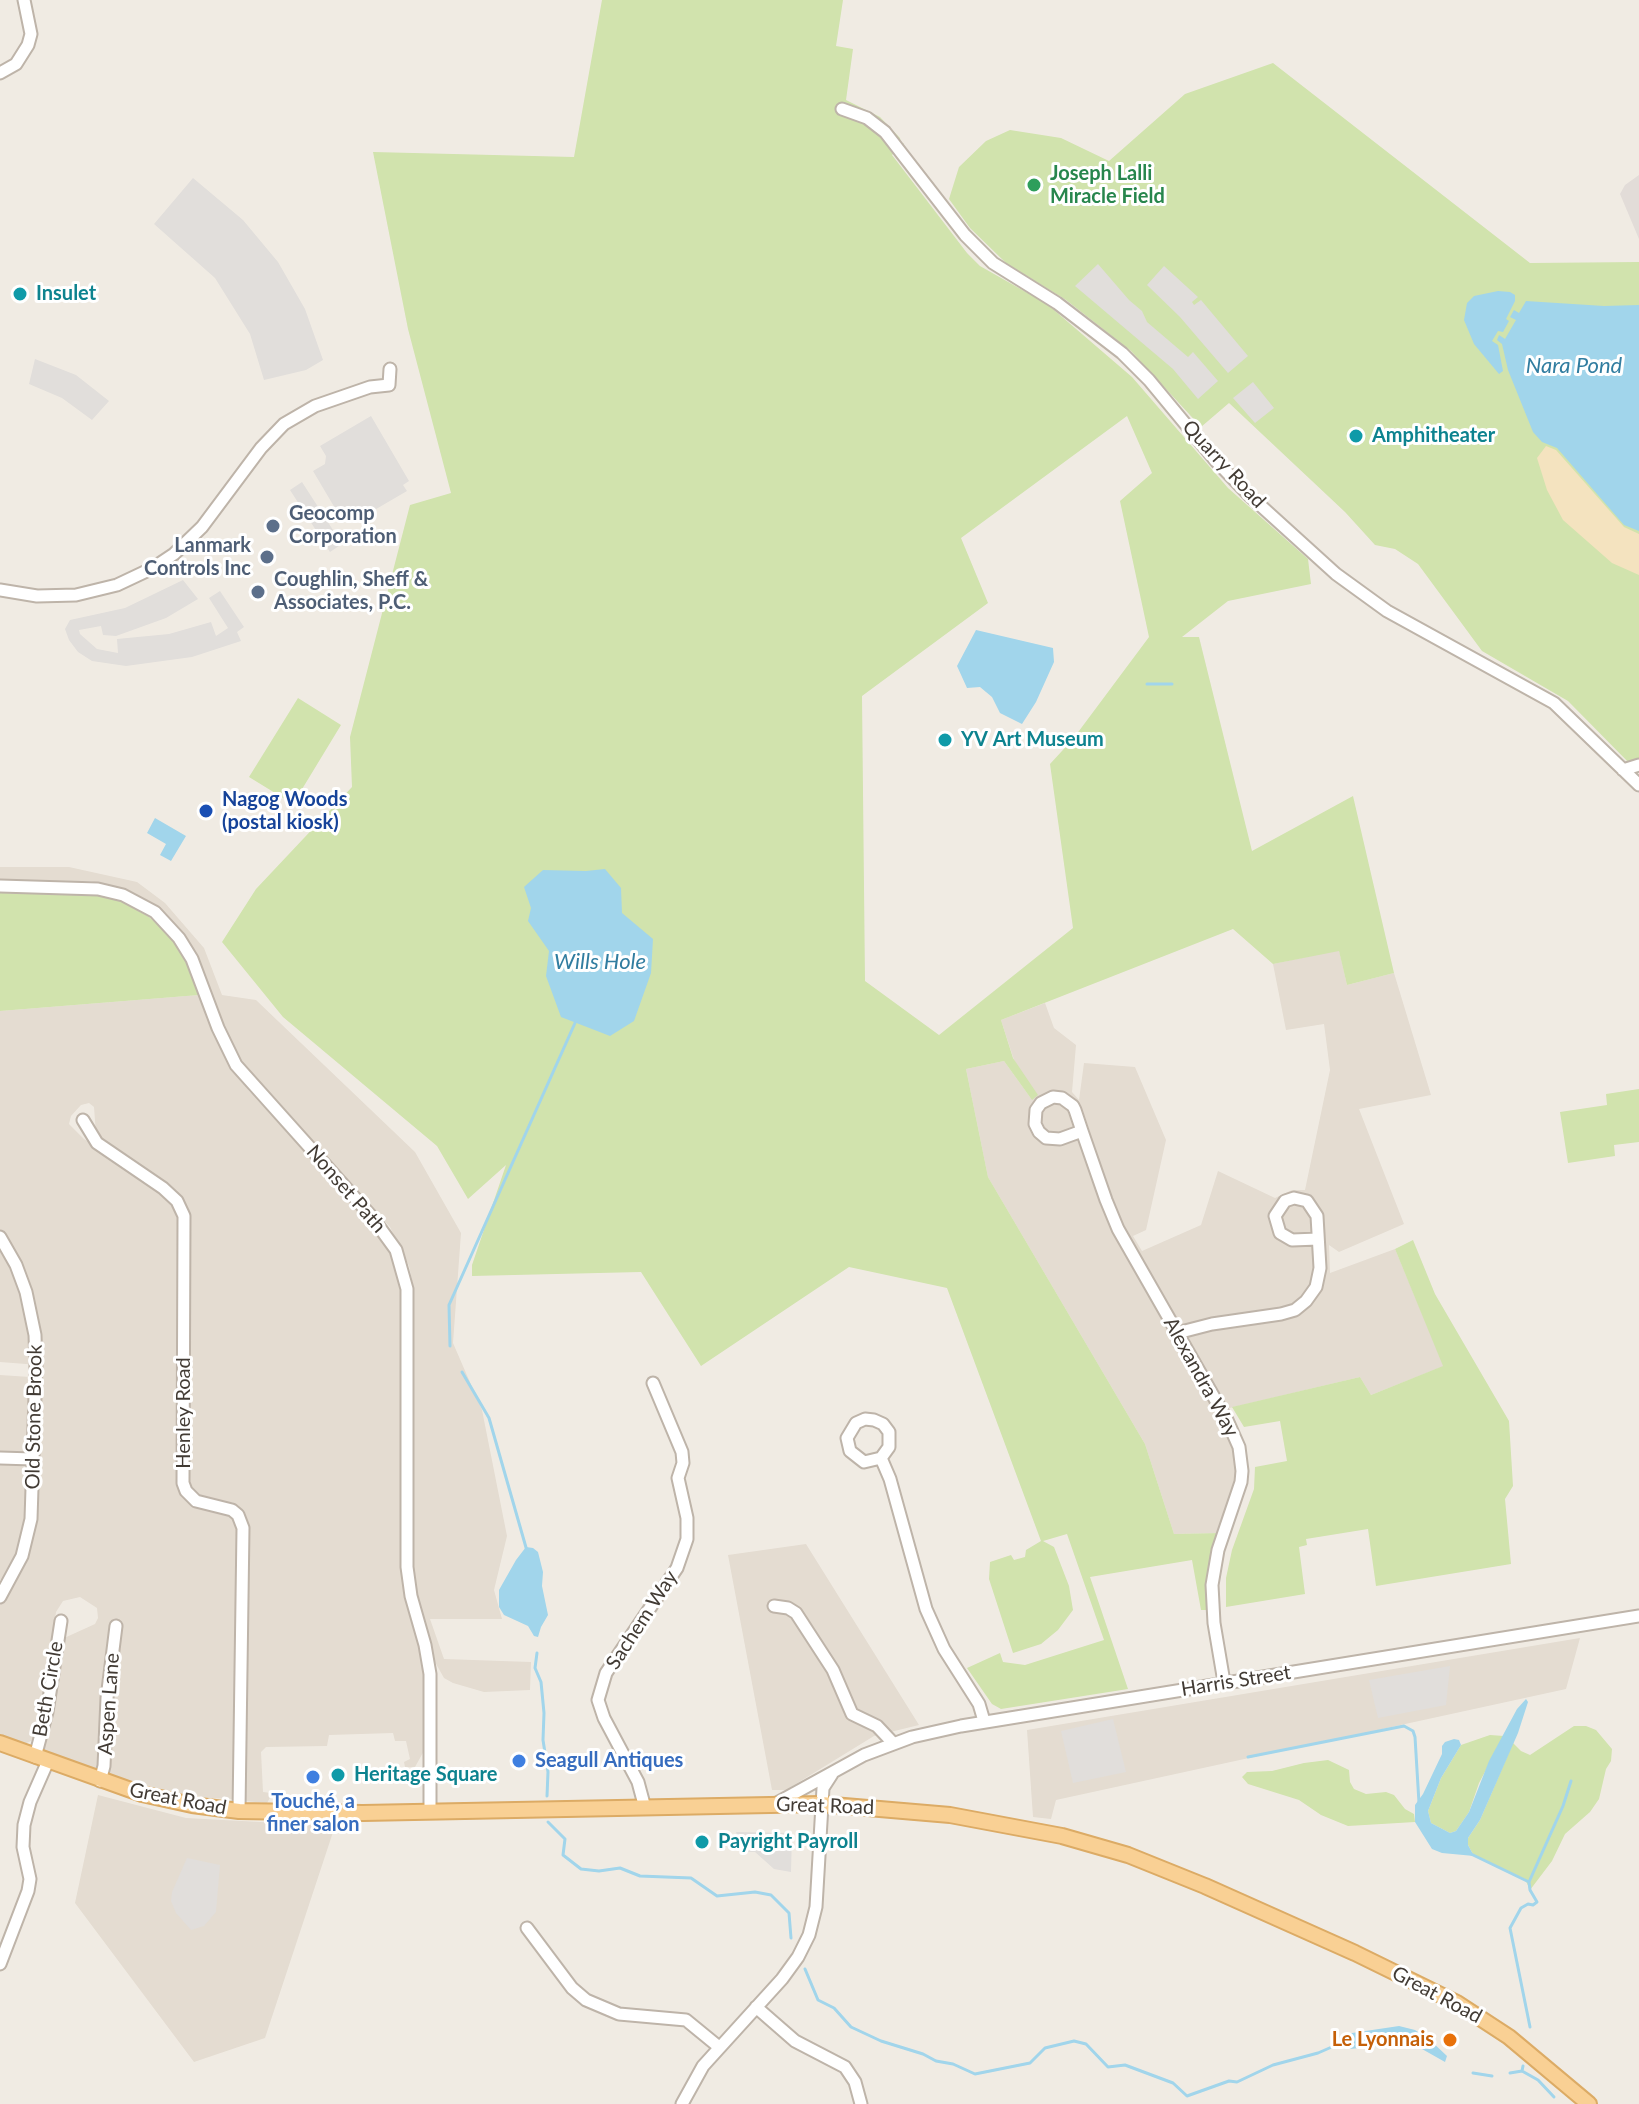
<!DOCTYPE html>
<meta charset="utf-8">
<style>
body{margin:0}
canvas{display:block;background:#f0ebe3}
</style>
<canvas width="1639" height="2104"></canvas>
<script>
const ctx = document.querySelector('canvas').getContext('2d');
ctx.lineJoin = 'round';
function fill(path, color) { ctx.fillStyle = color; ctx.fill(path, 'evenodd'); }
const toPath = rows => new Path2D(rows.map(r => 'M' + r).join(''));
function strokePath(path, color, width, dash) { ctx.strokeStyle = color; ctx.lineWidth = width; ctx.lineCap = dash ? 'butt' : 'round'; ctx.setLineDash(dash || []); ctx.stroke(path); }
function label(font, color, halo, rows, align = 'center') {
  ctx.font = font + ' Lato,sans-serif'; ctx.lineWidth = 6; ctx.setLineDash([]); ctx.textBaseline = 'middle'; ctx.strokeStyle = halo; ctx.fillStyle = color; for (const [text, x, y, turn = 0] of rows) {
    ctx.save(); ctx.translate(x, y); ctx.rotate((+turn || 0) * Math.PI / 180); ctx.textAlign = isNaN(turn) ? turn : align; if (halo) ctx.strokeText(text, 0, 0); ctx.fillText(text, 0, 0); ctx.restore();
  }
}
fill(toPath([
 [0,867,69,867,137,882,165,903,204,948,222,995,256,1000,415,1152,461,1233,453,1343,482,1410,507,1536,494,1590,502,1619,430,1619,444,1659,531,1662,530,1690,484,1692,453,1683,444,1678,435,1662,416,1589,414,1572,414,1290,409,1266,390,1227,258,1084,238,1055,218,1012,197,953,158,906,130,893,91,881,0,881],
 [1339,950,1347,985,1394,973,1431,1095,1359,1109,1404,1224,1339,1252,1329,1245,1330,1273,1395,1249,1444,1366,1371,1395,1360,1377,1217,1411,1236,1451,1238,1475,1220,1533,1174,1534,1145,1444,988,1177,966,1069,1004,1061,1032,1100,1013,1057,1001,1020,1045,1003,1054,1028,1076,1045,1072,1092,1079,1100,1084,1063,1135,1067,1166,1140,1146,1230,1133,1236,1142,1251,1201,1225,1218,1171,1275,1198,1292,1190,1305,1190,1330,1070,1324,1024,1286,1030,1273,964],
 [199,995,207,1020,232,1067,249,1091,367,1220,381,1239,393,1259,403,1299,401,1563,404,1595,424,1659,425,1749,415,1767,405,1767,404,1762,410,1759,406,1741,395,1741,393,1733,329,1735,327,1746,266,1747,261,1752,263,1792,271,1793,271,1796,267,1803,244,1801,247,1529,243,1512,235,1503,199,1499,193,1493,187,1478,191,1220,185,1205,171,1188,99,1139,96,1134,94,1107,89,1103,81,1105,71,1116,69,1124,84,1139,136,1173,173,1203,179,1214,178,1482,181,1494,188,1503,228,1512,237,1525,235,1780,233,1799,185,1797,121,1781,50,1755,44,1749,42,1744,62,1639,95,1624,98,1618,97,1608,80,1597,63,1601,56,1612,44,1706,37,1734,33,1740,20,1746,0,1738,0,1605,16,1579,29,1548,39,1365,0,1362,0,1011],
 [0,1375,30,1377,29,1455,0,1453],
 [0,1461,30,1468,30,1504,19,1555,6,1578,0,1580],
 [806,1544,919,1725,874,1736,786,1790,772,1790,728,1555],
 [1580,1638,1566,1689,1056,1800,1051,1819,1033,1817,1027,1730],
 [98,1795,186,1818,335,1826,265,2038,194,2062,75,1903]
]), '#e4dcd1');
fill(toPath([
 [1639,175,1639,239,1620,194,1625,185]
]), '#e2dcd8');
fill(toPath([
 [602,0,843,0,836,46,853,49,846,100,880,117,900,138,901,143,904,143,892,155,967,253,980,266,1047,304,1132,377,1228,488,1308,559,1311,584,1228,601,1182,637,1199,637,1252,851,1353,796,1394,973,1347,985,1339,951,1273,964,1233,929,1001,1020,1013,1058,1038,1095,1032,1100,1004,1061,966,1069,988,1177,1145,1444,1174,1534,1220,1533,1208,1610,1201,1610,1192,1560,1090,1577,1128,1689,1001,1709,992,1704,967,1668,1000,1653,1003,1662,1025,1665,1104,1640,1067,1534,1043,1541,1054,1547,1069,1586,1073,1610,1058,1630,1041,1644,1013,1653,989,1579,990,1562,1011,1555,1014,1560,1025,1557,1026,1550,1041,1541,947,1288,849,1267,701,1366,641,1272,472,1276,472,1265,506,1165,468,1199,437,1146,283,1017,222,942,256,889,352,787,350,737,410,505,451,493,408,329,373,152,574,157],
 [1127,416,1152,473,1120,501,1149,637,1073,739,1050,764,1073,928,939,1035,865,981,862,696,988,603,961,538],
 [1273,63,1530,263,1639,262,1639,773,1568,701,1482,651,1418,564,1395,549,1375,545,1345,512,1229,403,1201,427,1131,351,1066,300,1006,263,970,228,949,199,959,167,986,141,1010,130,1061,138,1109,161,1185,94],
 [298,698,341,725,293,804,249,777],
 [0,893,94,894,119,900,149,917,171,936,186,960,199,995,0,1011],
 [1639,1089,1639,1142,1614,1145,1615,1156,1568,1163,1560,1112,1607,1105,1606,1094],
 [1413,1240,1435,1294,1509,1421,1513,1486,1505,1499,1511,1564,1376,1586,1368,1529,1306,1539,1307,1545,1299,1547,1305,1594,1226,1607,1226,1578,1232,1550,1254,1489,1255,1467,1287,1461,1280,1421,1244,1427,1232,1407,1360,1377,1371,1395,1443,1366,1395,1249],
 [1574,1726,1586,1726,1596,1730,1612,1749,1611,1761,1606,1769,1599,1799,1590,1812,1565,1834,1552,1861,1530,1890,1525,1879,1474,1856,1468,1845,1468,1838,1480,1820,1513,1743,1521,1751,1530,1755],
 [1490,1735,1504,1736,1479,1783,1469,1812,1456,1831,1450,1833,1431,1823,1428,1811,1441,1778,1461,1745],
 [1328,1760,1349,1770,1350,1782,1354,1789,1366,1794,1386,1792,1394,1795,1405,1809,1414,1814,1415,1822,1348,1826,1321,1815,1299,1800,1248,1784,1242,1777,1247,1772,1272,1771,1304,1763]
]), '#d1e3ad');
fill(toPath([
 [1546,446,1556,450,1624,527,1639,534,1639,575,1612,563,1563,520,1547,490,1537,458]
]), '#f4e3bf');
fill(toPath([
 [193,178,243,220,278,262,305,309,323,360,306,370,264,380,250,334,215,278,154,224],
 [1098,264,1129,300,1142,311,1147,322,1188,357,1193,352,1218,381,1198,399,1173,369,1075,286],
 [1164,266,1198,297,1192,302,1194,305,1201,300,1248,356,1228,373,1180,317,1147,285],
 [35,359,76,375,109,401,92,420,62,398,29,384],
 [1253,382,1274,408,1255,423,1233,398],
 [371,416,409,481,403,485,407,491,359,519,355,513,342,520,313,471,325,464,326,456,320,446],
 [302,482,342,544,330,552,290,490],
 [183,580,198,599,166,618,116,636,103,635,101,626,79,630,80,634,97,649,118,653,117,639,169,634,211,622,216,636,228,628,209,598,220,591,244,627,237,632,241,641,192,657,126,666,92,661,78,652,69,640,65,629,70,620,125,608],
 [1450,1666,1446,1705,1378,1718,1369,1680],
 [1113,1719,1126,1772,1073,1783,1061,1731],
 [736,1832,792,1833,791,1872,774,1869,755,1852,743,1852],
 [187,1858,220,1865,216,1912,204,1926,191,1930,176,1913,171,1901,172,1892]
]), '#e1dedb');
fill(toPath([
 [1498,291,1510,292,1515,295,1515,301,1506,319,1509,321,1503,332,1498,331,1492,341,1498,345,1503,371,1499,374,1474,344,1464,320,1467,303,1474,296],
 [1526,301,1604,306,1639,305,1639,531,1624,525,1557,448,1542,442,1533,432,1508,370,1502,344,1497,340,1499,335,1505,339,1516,320,1510,317,1514,310,1519,313],
 [976,630,1053,648,1054,662,1036,702,1022,724,1000,713,992,697,980,687,967,688,957,666],
 [155,818,186,836,171,861,160,855,166,844,147,833],
 [605,869,621,888,622,913,653,939,651,973,634,1021,610,1036,561,1017,546,976,549,951,528,921,531,908,524,887,543,870,586,871],
 [526,1547,533,1548,538,1552,543,1572,542,1586,548,1615,541,1627,538,1637,534,1636,528,1626,504,1615,499,1607,499,1590,516,1560],
 [1526,1699,1528,1702,1518,1733,1480,1820,1468,1838,1468,1845,1474,1856,1442,1853,1432,1849,1415,1822,1415,1805,1423,1794,1442,1754,1442,1746,1445,1742,1454,1739,1459,1740,1461,1745,1441,1778,1428,1811,1431,1823,1450,1833,1456,1831,1469,1812,1489,1761,1517,1709],
 [1399,2026,1415,2030,1430,2040,1447,2056,1445,2062,1422,2049,1408,2045,1396,2044,1350,2049,1347,2046,1347,2036,1352,2033]
]), '#a1d5eb');
strokePath(toPath([
 [1147,684,1172,684],
 [450,1346,449,1305,575,1023],
 [462,1372,489,1418,527,1551],
 [537,1653,535,1668,541,1682,544,1713,543,1740,548,1772,547,1796],
 [1248,1757,1404,1726,1413,1731,1415,1737,1419,1803],
 [548,1822,565,1839,563,1855,581,1869,599,1871,620,1868,640,1876,691,1878,717,1896,755,1892,771,1895,789,1913,791,1938],
 [1471,1854,1529,1882],
 [805,1969,818,2000,834,2008,851,2027,881,2041,923,2054,936,2061,953,2064,975,2074,1030,2063,1045,2048,1074,2041,1086,2044,1108,2067,1125,2065,1173,2083,1187,2096,1229,2081,1237,2082,1273,2065,1318,2053,1334,2046],
 [1530,2027,1510,1928,1521,1908,1528,1904,1533,1905,1537,1902,1530,1890,1529,1882,1563,1806,1571,1781],
 [1523,2066,1522,2071,1538,2080,1554,2097],
 [1473,2073,1492,2076],
 [1510,2073,1522,2071]
]), '#a1d5eb', 3);
const minor = toPath([
 [0,73,16,64,28,45,31,34,24,0],
 [842,109,867,118,885,132,965,235,993,263,1057,303,1122,353,1149,380,1216,461,1250,496,1336,574,1387,611,1554,703,1639,785],
 [0,590,37,596,76,595,117,585,153,568,174,554,202,527,261,448,284,424,315,406,370,387,389,385,390,369],
 [1623,770,1639,765],
 [0,886,98,889,123,895,155,912,179,938,192,959,218,1028,236,1065,372,1217,396,1250,407,1289,407,1567,411,1596,425,1645,430,1674,430,1811],
 [83,1120,97,1143,163,1188,177,1201,184,1216,183,1483,186,1491,196,1501,232,1510,238,1515,243,1528,239,1811],
 [1082,1131,1060,1139,1046,1138,1039,1132,1035,1124,1036,1110,1041,1103,1053,1097,1062,1098,1073,1106,1075,1110,1082,1131,1106,1200,1118,1229,1227,1420,1239,1447,1242,1471,1241,1482,1218,1550,1212,1585,1214,1623,1224,1682],
 [0,1237,16,1265,26,1292,35,1335,36,1365,31,1519,22,1556,0,1597],
 [1177,1333,1212,1324,1281,1314,1295,1310,1306,1301,1316,1287,1320,1268,1317,1216,1307,1201,1294,1198,1285,1201,1275,1216,1280,1233,1292,1240,1318,1239],
 [0,1458,33,1459],
 [881,1458,864,1462,850,1451,847,1438,856,1423,865,1419,874,1420,883,1424,889,1432,889,1447,881,1458,890,1479,926,1609,944,1649,979,1704,984,1721],
 [774,1606,788,1608,796,1613,833,1670,852,1714,877,1726,893,1743],
 [35,1757,47,1712,61,1621],
 [100,1781,104,1766,107,1698,116,1626],
 [775,1804,864,1755,912,1737,961,1726,1639,1616],
 [645,1808,638,1782,604,1718,598,1700,606,1673,677,1568,687,1539,687,1518,678,1478,683,1463,682,1452,653,1383],
 [527,1928,572,1988,586,2000,619,2014,686,2020,719,2047],
 [0,1964,28,1891,30,1879,23,1847,24,1825,30,1802,48,1761],
 [756,2007,795,2041,845,2067,855,2082,861,2104],
 [682,2104,703,2066,782,1979,798,1957,809,1935,816,1907,823,1788,832,1774]
]);
const major = toPath([
 [0,1743,142,1794,192,1805,239,1811,363,1813,821,1804,950,1815,1062,1836,1128,1855,1205,1886,1355,1953,1457,2003,1509,2037,1589,2104]
]);
strokePath(minor, '#beb4a9', 15);
strokePath(major, '#dcab65', 18);
strokePath(minor, '#fff', 11);
strokePath(major, '#f9d094', 14);
for (const [x, y, r, color] of [
 [1034,185,8,"#2e9e5b"],
 [20,294,8,"#0f9aa8"],
 [1356,436,8,"#0f9aa8"],
 [273,526,8,"#5c6f8a"],
 [267,557,8,"#5c6f8a"],
 [258,592,8,"#5c6f8a"],
 [945,740,8,"#0f9aa8"],
 [206,811,8,"#1a4fb4"],
 [519,1761,8,"#3f7fe0"],
 [338,1775,8,"#0f9aa8"],
 [313,1777,8,"#3f7fe0"],
 [702,1842,8,"#0f9aa8"],
 [1450,2040,8,"#e8710a"]
]) { const dot = new Path2D(); dot.arc(x, y, r, 0, 2 * Math.PI); ctx.fillStyle = color; ctx.fill(dot); strokePath(dot, '#fff', 3); }
label('bold 20px', '#27864d', '#fff', [
 ["Joseph Lalli",1050,174],
 ["Miracle Field",1050,197]
], 'left');
label('bold 20px', '#0d838f', '#fff', [
 ["Insulet",36,294],
 ["Amphitheater",1372,436],
 ["YV Art Museum",961,740],
 ["Heritage Square",354,1775],
 ["Payright Payroll",718,1842]
], 'left');
label('20px', '#423b34', '#fff', [
 ["Quarry Road",1224,464,47],
 ["Nonset Path",346,1189,49],
 ["Alexandra Way",1201,1377,61],
 ["Henley Road",184,1413,-90],
 ["Old Stone Brook",34,1417,-89],
 ["Sachem Way",642,1620,-57],
 ["Harris Street",1236,1681,-9],
 ["Beth Circle",48,1689,-80],
 ["Aspen Lane",109,1704,-86],
 ["Great Road",178,1799,11],
 ["Great Road",825,1806,2],
 ["Great Road",1437,1995,28]
]);
label('bold 20px', '#4e5e75', '#fff', [
 ["Geocomp",289,514],
 ["Corporation",289,537],
 ["Lanmark",251,546,"right"],
 ["Controls Inc",251,569,"right"],
 ["Coughlin, Sheff &",274,580],
 ["Associates, P.C.",274,603]
], 'left');
label('bold 20px', '#164399', '#fff', [
 ["Nagog Woods",222,800],
 ["(postal kiosk)",222,823]
], 'left');
label('bold 20px', '#366cbe', '#fff', [
 ["Seagull Antiques",535,1761],
 ["Touché, a",313,1802,"center"],
 ["finer salon",313,1825,"center"]
], 'left');
label('bold 20px', '#c56008', '#fff', [
 ["Le Lyonnais",1434,2040]
], 'right');
label('italic 22px', '#317da0', '#fff', [
 ["Nara Pond",1574,366],
 ["Wills Hole",600,962]
]);
</script>
